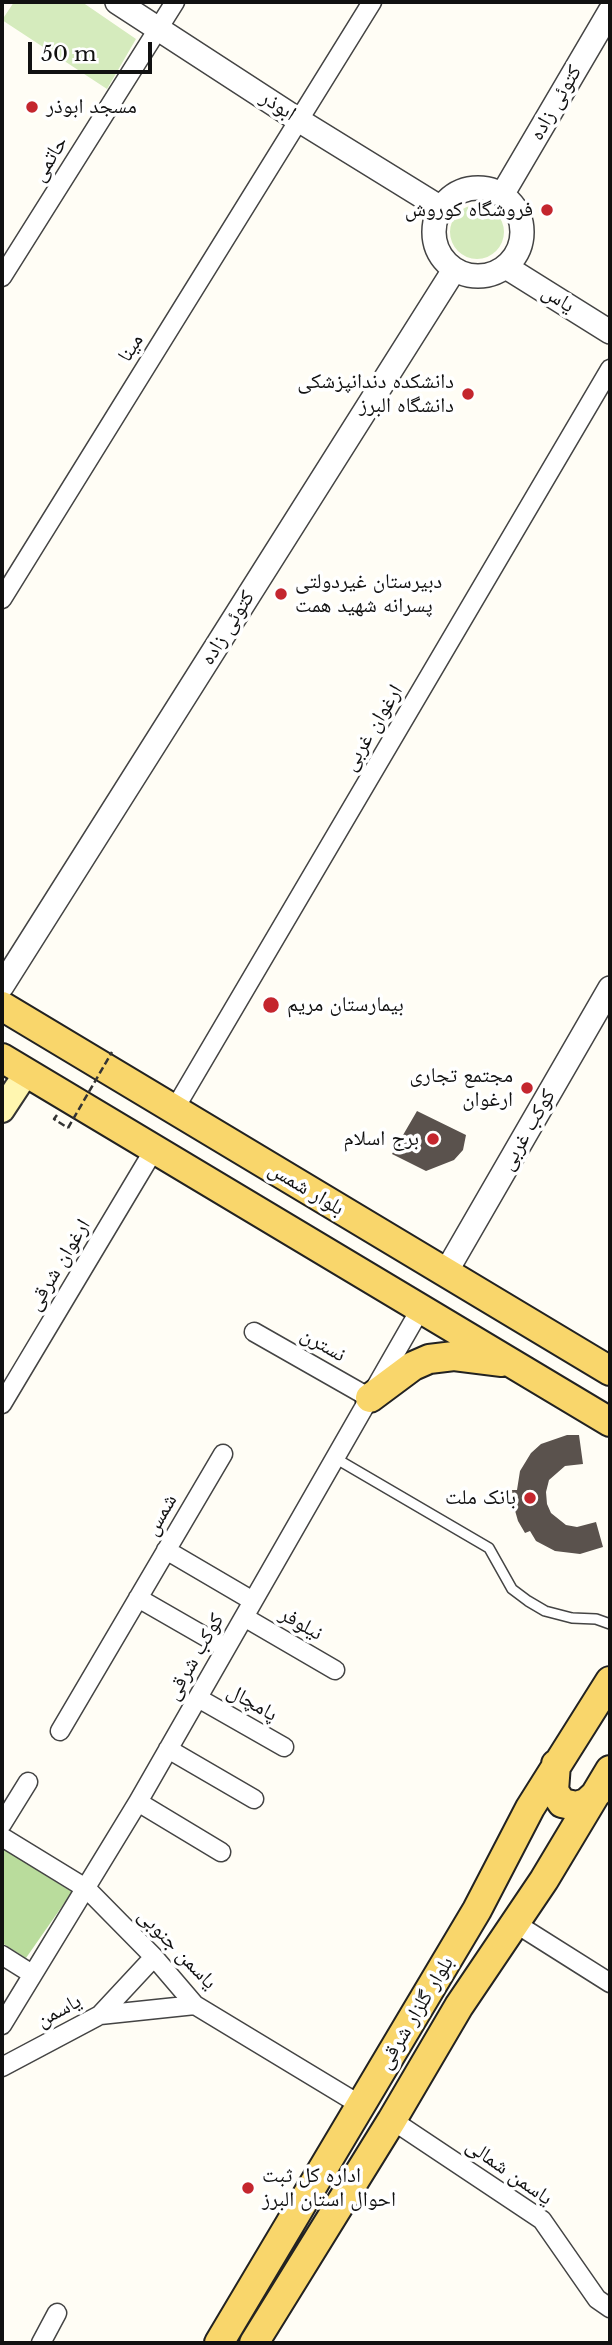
<!DOCTYPE html>
<meta charset="utf-8">
<style>
body{margin:0}
#map{position:relative;width:612px;height:2345px;overflow:hidden;background:#fffdf5;font-family:"Libre Baskerville",serif}
canvas{display:block}
.frame{position:absolute;inset:0;border:4px solid #111;pointer-events:none}
.scale{position:absolute;left:28px;top:42px;width:124px;height:32px;box-sizing:border-box;border:4px solid #111;border-top:0;padding-left:9px;font-size:21px;line-height:24px;white-space:nowrap;color:#111;-webkit-text-stroke:5px #fff;paint-order:stroke}
</style>
<div id="map">
<canvas width="612" height="2345"></canvas>
<div class="frame"></div>
<div class="scale">50 m</div>
</div>
<script>
const ctx = document.querySelector('canvas').getContext('2d');
ctx.lineJoin = 'round';
function fill(path, color) { ctx.fillStyle = color; ctx.fill(path, 'evenodd'); }
const toPath = rows => new Path2D(rows.map(r => 'M' + r).join(''));
function strokePath(path, color, width, dash) { ctx.strokeStyle = color; ctx.lineWidth = width; ctx.lineCap = dash ? 'butt' : 'round'; ctx.setLineDash(dash || []); ctx.stroke(path); }
function label(font, color, halo, rows, align = 'center') {
  ctx.font = font + ' "Libre Baskerville","Noto Naskh Arabic",serif'; ctx.lineWidth = 7; ctx.setLineDash([]); ctx.textBaseline = 'middle'; ctx.strokeStyle = halo; ctx.fillStyle = color; for (const [text, x, y, turn = 0] of rows) {
    ctx.save(); ctx.translate(x, y); ctx.rotate((+turn || 0) * Math.PI / 180); ctx.textAlign = isNaN(turn) ? turn : align; if (halo) ctx.strokeText(text, 0, 0); ctx.fillText(text, 0, 0); ctx.restore();
  }
}
fill(toPath([
 [14,2,82,2,136,39,107,89,2,20],
 '450 232a27 27 0 1 1 54 0a27 27 0 1 1-54 0Z'
]), '#d5ebbd');
fill(toPath([
 [2,1848,72,1892,26,1958,2,1943]
]), '#b9dc9c');
fill(toPath([
 [417,1111,466,1135,463,1150,454,1160,426,1171,392,1154],
 [567,1435,579,1435,583,1464,565,1466,549,1480,546,1492,547,1504,551,1513,566,1525,577,1527,596,1522,603,1547,580,1554,555,1551,536,1541,530,1531,525,1533,518,1521,514,1507,512,1490,517,1490,520,1471,531,1453,541,1444]
]), '#5a524d');
const service = toPath([
 [335,1458,489,1548,512,1589,528,1601,545,1611,572,1618,596,1619,610,1624]
]);
const minor = toPath([
 [2,277,175,2],
 [2,599,372,2],
 [174,1110,610,369],
 [254,1332,370,1398],
 [2,1404,155,1148],
 [166,1550,253,1601],
 [138,1598,225,1648],
 [244,1617,335,1670],
 [198,1698,284,1747],
 [60,1731,223,1454],
 [168,1749,254,1799],
 [138,1802,221,1852],
 [2,1824,28,1782],
 [2,1837,87,1889,154,1957,195,2005,362,2106],
 [515,1923,610,1983],
 [2,1955,32,1974],
 [100,2015,154,1957],
 [2,2025,138,1802,421,1308],
 [2,2067,100,2015,195,2005],
 [392,2120,542,2220,597,2299,610,2308],
 [41,2343,57,2313]
]);
const tertiary = toPath([
 [117,2,300,121,441,208],
 '434 232a44 44 0 1 1 88 0a44 44 0 1 1-88 0Z',
 [502,195,610,11],
 [506,267,610,332],
 [2,986,454,270],
 [446,1272,610,988]
]);
const secondary = toPath([
 [2,1110,27,1072]
]);
const primary = toPath([
 [2,1006,610,1371],
 [2,1058,610,1422],
 [370,1398,413,1366,429,1359,454,1356,502,1362],
 [556,1764,554,1791,562,1803,576,1806,586,1803,597,1793],
 [219,2343,477,1910,530,1808,610,1681],
 [254,2343,392,2120,459,2006,544,1880,610,1770]
]);
strokePath(service, '#444', 12);
strokePath(minor, '#444', 21);
strokePath(tertiary, '#444', 26);
strokePath(secondary, '#333', 28);
strokePath(primary, '#222', 32);
strokePath(toPath([
 [57,1115,54,1119,68,1128]
]), '#333', 2.5, [7, 3.5]);
strokePath(service, '#fff', 9);
strokePath(minor, '#fff', 18);
strokePath(tertiary, '#fff', 23);
strokePath(secondary, '#fff6b0', 24);
strokePath(primary, '#f9d66b', 28);
strokePath(toPath([
 [68,1128,112,1052]
]), '#333', 2.5, [7, 3.5]);
for (const [x, y, r, color] of [
 [32,107,7,"#c4262e"],
 [547,210,7,"#c4262e"],
 [468,394,7,"#c4262e"],
 [281,594,7,"#c4262e"],
 [271,1005,9,"#c4262e"],
 [527,1088,7,"#c4262e"],
 [433,1139,7,"#c4262e"],
 [530,1498,7,"#c4262e"],
 [248,2188,7,"#c4262e"]
]) { const dot = new Path2D(); dot.arc(x, y, r, 0, 2 * Math.PI); ctx.fillStyle = color; ctx.fill(dot); strokePath(dot, '#fff', 2.5); }
label('21px', '#111', '#fff', [
 ["کتوئی زاده",556,103,-60],
 ["ابوذر",278,106,33],
 ["حاتمی",50,159,-58],
 ["یاس",558,299,32],
 ["مینا",131,348,-58],
 ["کتوئی زاده",228,628,-58],
 ["ارغوان غربی",373,728,-59],
 ["کوکب غربی",528,1130,-60],
 ["بلوار شمس",306,1189,31],
 ["ارغوان شرقی",59,1265,-59],
 ["نسترن",323,1345,30],
 ["شمس",161,1515,-60],
 ["نیلوفر",301,1624,30],
 ["کوکب شرقی",195,1657,-60],
 ["پامچال",252,1703,30],
 ["یاسمن جنوبی",177,1949,46],
 ["یاسمن",59,2011,-28],
 ["بلوار گلزار شرقی",416,2013,-59],
 ["یاسمن شمالی",509,2172,35]
]);
label('21px', '#111', '#fff', [
 ["مسجد ابوذر",46,107,"left"],
 ["فروشگاه کوروش",533,210],
 ["دانشکده دندانپزشکی",454,382],
 ["دانشگاه البرز",454,406],
 ["دبیرستان غیردولتی",295,582,"left"],
 ["پسرانه شهید همت",295,606,"left"],
 ["بیمارستان مریم",287,1005,"left"],
 ["مجتمع تجاری",513,1076],
 ["ارغوان",513,1100],
 ["برج اسلام",419,1139],
 ["بانک ملت",516,1498],
 ["اداره کل ثبت",262,2176,"left"],
 ["احوال استان البرز",262,2200,"left"]
], 'right');
</script>
